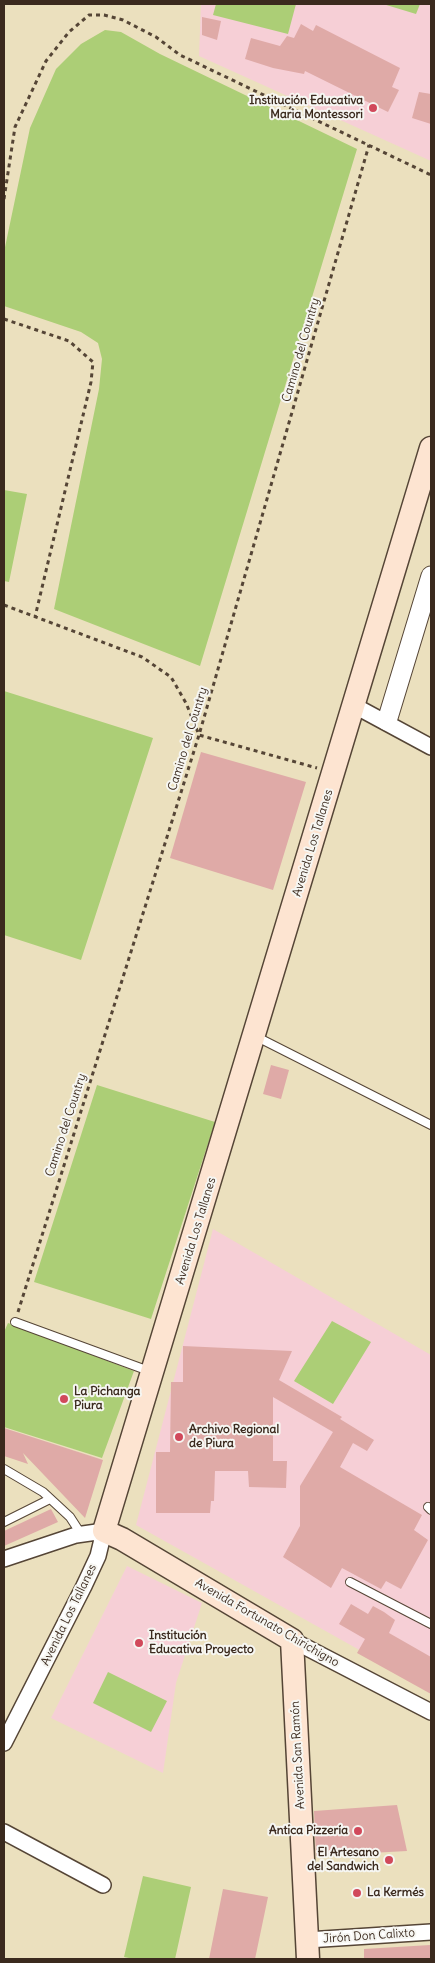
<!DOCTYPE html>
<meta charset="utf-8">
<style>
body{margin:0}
#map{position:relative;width:435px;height:1963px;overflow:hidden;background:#ebe0be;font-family:Delius,sans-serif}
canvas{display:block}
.frame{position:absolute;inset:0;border:5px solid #3b2a1e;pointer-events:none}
</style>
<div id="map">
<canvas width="435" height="1963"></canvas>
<div class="frame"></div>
</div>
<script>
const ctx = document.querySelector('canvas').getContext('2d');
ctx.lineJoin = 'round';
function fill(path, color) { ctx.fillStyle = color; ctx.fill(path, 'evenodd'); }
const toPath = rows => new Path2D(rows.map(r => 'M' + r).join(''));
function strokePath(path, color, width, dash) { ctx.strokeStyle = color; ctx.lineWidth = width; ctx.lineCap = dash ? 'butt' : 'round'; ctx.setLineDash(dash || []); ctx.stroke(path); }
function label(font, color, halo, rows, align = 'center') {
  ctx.font = font + ' Delius,sans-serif'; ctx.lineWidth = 4; ctx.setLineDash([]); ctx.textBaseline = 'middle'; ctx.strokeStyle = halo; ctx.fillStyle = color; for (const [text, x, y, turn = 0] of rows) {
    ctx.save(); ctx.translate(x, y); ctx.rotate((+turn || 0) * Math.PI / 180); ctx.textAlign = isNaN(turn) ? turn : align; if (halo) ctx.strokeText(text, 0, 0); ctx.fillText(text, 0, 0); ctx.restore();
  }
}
fill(toPath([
 [201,4,431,4,431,161,199,56],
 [213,1229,431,1355,431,1690,136,1525],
 [127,1566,202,1603,176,1683,163,1773,51,1718]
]), '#f6cfd6');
fill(toPath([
 [216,4,296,4,288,34,213,15],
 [383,4,420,4,416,14],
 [105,30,121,32,160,54,357,149,200,666,54,609,99,389,102,359,98,343,81,332,4,306,4,252,30,128,56,69,81,44],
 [4,490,27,494,9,582,4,581],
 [4,691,153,738,81,960,4,935],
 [97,1085,215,1122,151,1319,34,1282],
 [332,1321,371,1342,333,1404,294,1381],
 [8,1323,134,1371,102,1458,4,1427,4,1332],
 [108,1672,167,1701,151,1732,93,1703],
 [143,1876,191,1887,175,1959,134,1959,124,1957]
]), '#acce76');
fill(toPath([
 [202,17,221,21,217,40,202,35],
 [301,24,313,31,316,25,400,68,392,87,399,90,388,112,305,71,304,74,273,68,245,59,251,38,280,46,287,36,294,38],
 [419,92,431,94,431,124,412,118],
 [201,752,306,782,273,890,170,858],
 [271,1065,289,1070,281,1099,263,1094],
 [183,1346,292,1351,279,1380,342,1417,340,1419,374,1440,367,1451,353,1443,340,1467,422,1515,414,1530,428,1540,401,1589,386,1581,381,1589,342,1568,331,1588,283,1557,300,1526,300,1486,333,1432,273,1397,273,1461,287,1461,286,1488,249,1487,248,1471,215,1471,214,1501,211,1501,210,1513,156,1513,156,1452,170,1452,171,1382,183,1382],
 [4,1428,103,1460,85,1518,23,1453,28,1464,4,1456],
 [51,1509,58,1522,4,1546,4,1531],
 [351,1604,368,1614,373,1606,384,1612,395,1620,389,1633,431,1657,431,1694,357,1653,365,1639,339,1624],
 [397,1805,407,1851,316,1856,314,1811],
 [223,1889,268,1897,255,1959,209,1959],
 [430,1945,431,1959,364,1959,364,1949]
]), '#dfaaa7');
const service = toPath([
 [255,1036,431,1125],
 [15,1322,149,1371],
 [4,1469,43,1492,70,1517,81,1534],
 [428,1507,431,1510],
 [4,1522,50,1499],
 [350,1582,431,1624]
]);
const minor = toPath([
 [355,706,431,747],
 [4,1559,76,1535,104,1531,98,1556,84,1586,4,1743],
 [292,1640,431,1712],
 [4,1832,103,1885],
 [307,1940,431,1932]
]);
const tertiary = toPath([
 [387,721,431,576]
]);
const secondary = toPath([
 [308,1959,292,1640,122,1539,104,1531,431,448]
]);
strokePath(service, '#554536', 10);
strokePath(minor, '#554536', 18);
strokePath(tertiary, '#554536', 21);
strokePath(secondary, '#554536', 25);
strokePath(toPath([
 [4,199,15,127,46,61,69,32,89,15,104,15,123,20,156,37,180,55,431,175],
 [4,319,69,341,93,362,91,382,35,617],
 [4,605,142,657,171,677,186,703,199,735,317,768],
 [18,1312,199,735,369,145]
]), '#554536', 3, [4, 4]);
strokePath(service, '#fff', 8);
strokePath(minor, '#fff', 15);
strokePath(tertiary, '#fff', 19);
strokePath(secondary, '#fde4d1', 22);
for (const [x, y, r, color] of [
 [373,108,5,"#d1495b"],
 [64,1399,5,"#d1495b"],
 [179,1437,5,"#d1495b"],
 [139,1643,5,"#d1495b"],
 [358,1831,5,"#d1495b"],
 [389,1860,5,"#d1495b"],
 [357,1893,5,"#d1495b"]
]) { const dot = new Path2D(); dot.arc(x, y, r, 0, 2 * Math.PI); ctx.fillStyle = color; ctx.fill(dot); strokePath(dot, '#f6f6f2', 2); }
label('bold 12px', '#3b2a1e', '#f6f6f2', [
 ["Institución Educativa",363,101,"right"],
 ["Maria Montessori",363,115,"right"],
 ["La Pichanga",74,1392],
 ["Piura",74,1406],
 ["Archivo Regional",189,1430],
 ["de Piura",189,1444],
 ["Institución",149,1636],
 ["Educativa Proyecto",149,1650],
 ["Antica Pizzería",348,1831,"right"],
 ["El Artesano",379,1853,"right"],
 ["del Sandwich",379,1867,"right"],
 ["La Kermés",367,1893]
], 'left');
label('12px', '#3b2a1e', '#f6f6f2', [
 ["Camino del Country",301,350,-74],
 ["Camino del Country",188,739,-73],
 ["Avenida Los Tallanes",313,843,-73],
 ["Camino del Country",66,1125,-72],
 ["Avenida Los Tallanes",196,1231,-73],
 ["Avenida Los Tallanes",69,1615,-64],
 ["Avenida Fortunato Chirichigno",267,1623,30],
 ["Avenida San Ramón",298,1755,-93],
 ["Jirón Don Calixto",369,1936,-4]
]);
</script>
